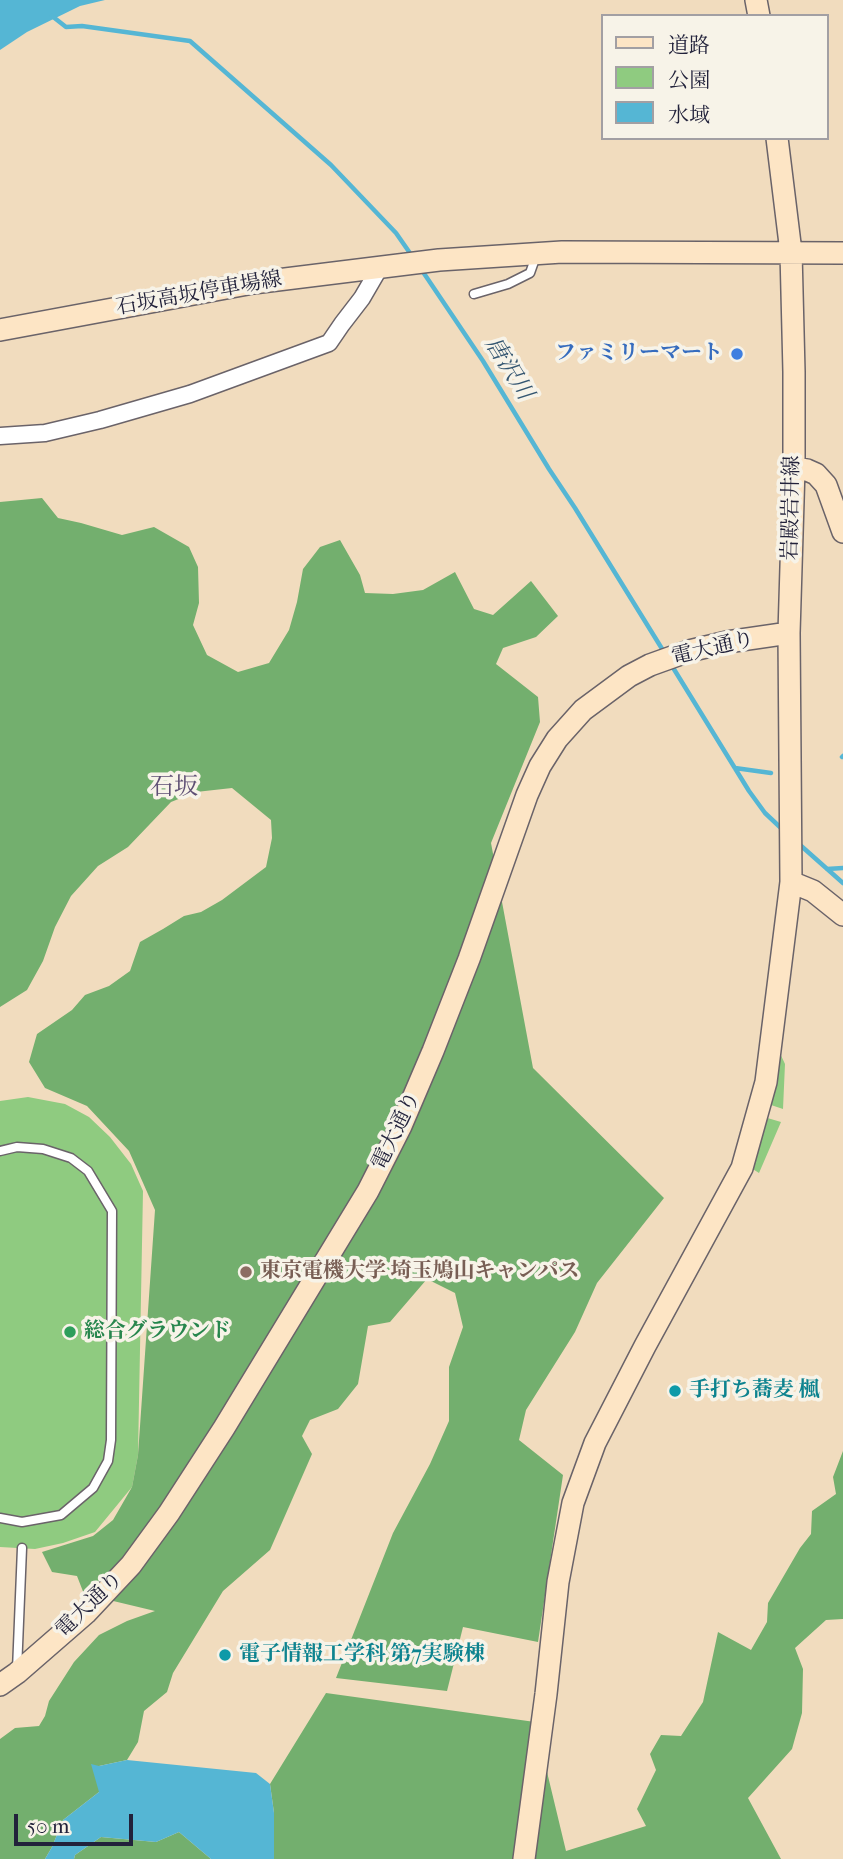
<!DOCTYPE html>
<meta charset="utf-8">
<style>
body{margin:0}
#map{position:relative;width:843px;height:1859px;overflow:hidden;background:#f1dcbe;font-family:"IM FELL French Canon","Noto Serif JP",serif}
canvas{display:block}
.legend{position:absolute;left:601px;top:14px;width:228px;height:126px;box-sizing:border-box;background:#f7f3e8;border:2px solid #a29fa3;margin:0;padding:9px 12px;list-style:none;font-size:21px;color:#22223b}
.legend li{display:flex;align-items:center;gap:14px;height:35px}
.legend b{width:35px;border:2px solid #a29fa3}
.scale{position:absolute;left:14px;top:1814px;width:119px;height:32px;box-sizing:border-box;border:4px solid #22223b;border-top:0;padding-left:9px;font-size:21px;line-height:24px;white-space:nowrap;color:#22223b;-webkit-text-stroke:5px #f7f3e8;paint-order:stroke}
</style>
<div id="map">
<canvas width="843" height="1859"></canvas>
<ul class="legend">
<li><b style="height:9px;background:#fde5c5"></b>道路</li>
<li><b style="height:19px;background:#8fcb80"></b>公園</li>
<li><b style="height:19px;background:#55b6d4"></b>水域</li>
</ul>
<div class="scale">50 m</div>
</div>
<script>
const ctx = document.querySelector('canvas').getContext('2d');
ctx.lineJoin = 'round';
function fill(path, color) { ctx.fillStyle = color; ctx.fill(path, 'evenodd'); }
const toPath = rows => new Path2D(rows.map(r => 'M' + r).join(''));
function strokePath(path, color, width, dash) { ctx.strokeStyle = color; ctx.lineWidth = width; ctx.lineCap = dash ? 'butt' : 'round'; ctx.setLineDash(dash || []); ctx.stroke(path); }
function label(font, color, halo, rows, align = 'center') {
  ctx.font = font + ' "IM FELL French Canon","Noto Serif JP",serif'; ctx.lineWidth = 7; ctx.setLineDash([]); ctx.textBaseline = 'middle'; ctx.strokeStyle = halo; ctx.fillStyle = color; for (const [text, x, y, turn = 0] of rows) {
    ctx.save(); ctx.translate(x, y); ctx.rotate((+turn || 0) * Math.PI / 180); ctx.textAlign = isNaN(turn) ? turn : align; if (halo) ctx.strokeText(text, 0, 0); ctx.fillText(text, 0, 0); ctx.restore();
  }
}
fill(toPath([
 [778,1049,785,1064,783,1109,768,1104],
 [28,1097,65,1104,89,1117,110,1137,131,1164,143,1191,138,1455,132,1487,95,1532,63,1543,35,1549,0,1547,0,1101],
 [764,1117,781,1122,759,1173,748,1166]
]), '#8fcb80');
fill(toPath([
 [42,498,58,518,81,523,122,535,154,527,189,547,198,567,199,603,193,625,207,655,238,672,269,663,289,630,297,602,303,569,320,547,340,540,360,575,365,593,393,594,423,590,455,572,474,609,493,615,531,581,558,616,536,637,503,648,496,664,538,697,540,722,491,843,533,1068,664,1198,597,1283,575,1332,526,1410,519,1440,563,1475,538,1642,463,1627,447,1691,336,1678,393,1533,430,1464,449,1421,449,1367,463,1327,455,1293,427,1279,390,1322,368,1326,358,1384,338,1409,310,1420,302,1436,312,1454,270,1550,223,1591,173,1673,167,1692,144,1711,138,1742,127,1760,99,1766,99,1792,63,1820,52,1847,45,1859,0,1859,0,1739,15,1728,39,1726,45,1716,49,1701,74,1662,99,1635,127,1621,155,1611,84,1594,77,1576,52,1572,42,1552,93,1536,113,1520,132,1487,138,1455,155,1210,129,1151,87,1106,45,1088,29,1062,37,1034,72,1010,85,995,109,986,130,971,140,942,163,929,184,916,201,912,222,900,266,867,272,838,271,820,232,788,196,792,171,802,128,847,98,866,71,896,55,927,43,961,27,990,0,1007,0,502],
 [843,1451,843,1619,826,1620,795,1648,803,1669,802,1713,792,1749,748,1798,781,1859,274,1859,274,1813,270,1784,326,1693,535,1722,566,1851,646,1826,637,1809,656,1770,650,1754,661,1735,681,1736,703,1702,718,1632,751,1650,767,1622,768,1603,800,1548,811,1534,812,1511,836,1494,833,1477],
 [179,1832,211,1859,74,1859,75,1855,101,1837,156,1842]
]), '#73af6e');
fill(toPath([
 [0,0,105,0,80,6,27,32,0,50],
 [127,1760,256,1773,270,1784,274,1813,274,1859,211,1859,179,1832,156,1842,101,1837,75,1855,74,1859,45,1859,52,1847,63,1820,99,1792,91,1764,99,1766]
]), '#55b6d4');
strokePath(toPath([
 [52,16,66,27,82,26,190,41,331,165,396,233,412,256],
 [421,269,483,361,549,469,575,508,664,652],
 [672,666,749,791,765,813,782,829],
 [842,757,843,756],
 [735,768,771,773],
 [799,844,843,883],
 [827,869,843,868]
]), '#55b6d4', 4.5);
const lane = toPath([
 [474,294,508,284,530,273,536,256],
 [0,1151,17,1147,43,1149,71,1158,88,1171,112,1211,111,1440,108,1461,93,1488,61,1515,22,1522,0,1518],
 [17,1670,22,1548]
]);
const street = toPath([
 [0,436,45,433,100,420,190,394,329,343,342,324,362,298,380,267]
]);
const secondary = toPath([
 [756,0,759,16],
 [777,138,791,252,794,372,794,468,789,633,791,882,813,891,843,915],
 [0,330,253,283,439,260,562,252,843,253],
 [794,468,807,470,816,474,826,485,843,532],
 [0,1685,17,1673,86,1613,131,1565,169,1513,224,1428,368,1191,401,1126,433,1051,469,959,527,795,540,766,557,739,583,710,629,676,650,665,689,651,727,642,789,633],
 [524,1859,546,1694,558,1582,573,1503,595,1443,645,1346,742,1168,766,1082,791,882]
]);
strokePath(lane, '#6a6369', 11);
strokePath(street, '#6a6369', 19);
strokePath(secondary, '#6a6369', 24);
strokePath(lane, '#fff', 8);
strokePath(street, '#fff', 16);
strokePath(secondary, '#fde5c5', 21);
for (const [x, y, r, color] of [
 [737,354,7,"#3f7fe0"],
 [246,1272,7,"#8d6e63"],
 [70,1332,7,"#2e9e5b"],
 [675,1391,7,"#0f9aa8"],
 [225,1655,7,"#0f9aa8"]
]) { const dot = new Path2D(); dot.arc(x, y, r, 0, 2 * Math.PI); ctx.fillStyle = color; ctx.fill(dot); strokePath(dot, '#f7f3e8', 2.5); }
label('21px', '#22223b', '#f7f3e8', [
 ["石坂高坂停車場線",199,294,-10],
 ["岩殿岩井線",792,508,-89],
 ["電大通り",713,649,-13],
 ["電大通り",397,1131,-64],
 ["電大通り",90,1605,-44]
]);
label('bold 21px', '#366cbe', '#f7f3e8', [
 ["ファミリーマート",723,354]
], 'right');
label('bold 21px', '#785e54', '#f7f3e8', [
 ["東京電機大学 埼玉鳩山キャンパス",260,1272]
], 'left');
label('bold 21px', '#27864d', '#f7f3e8', [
 ["総合グラウンド",84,1332]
], 'left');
label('bold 21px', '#0d838f', '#f7f3e8', [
 ["手打ち蕎麦 楓",689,1391],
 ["電子情報工学科 第7実験棟",239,1655]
], 'left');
label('italic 23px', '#345671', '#f7f3e8', [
 ["唐沢川",508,369,58]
]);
label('24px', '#5e4f74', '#f7f3e8', [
 ["石坂",174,788]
]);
</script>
